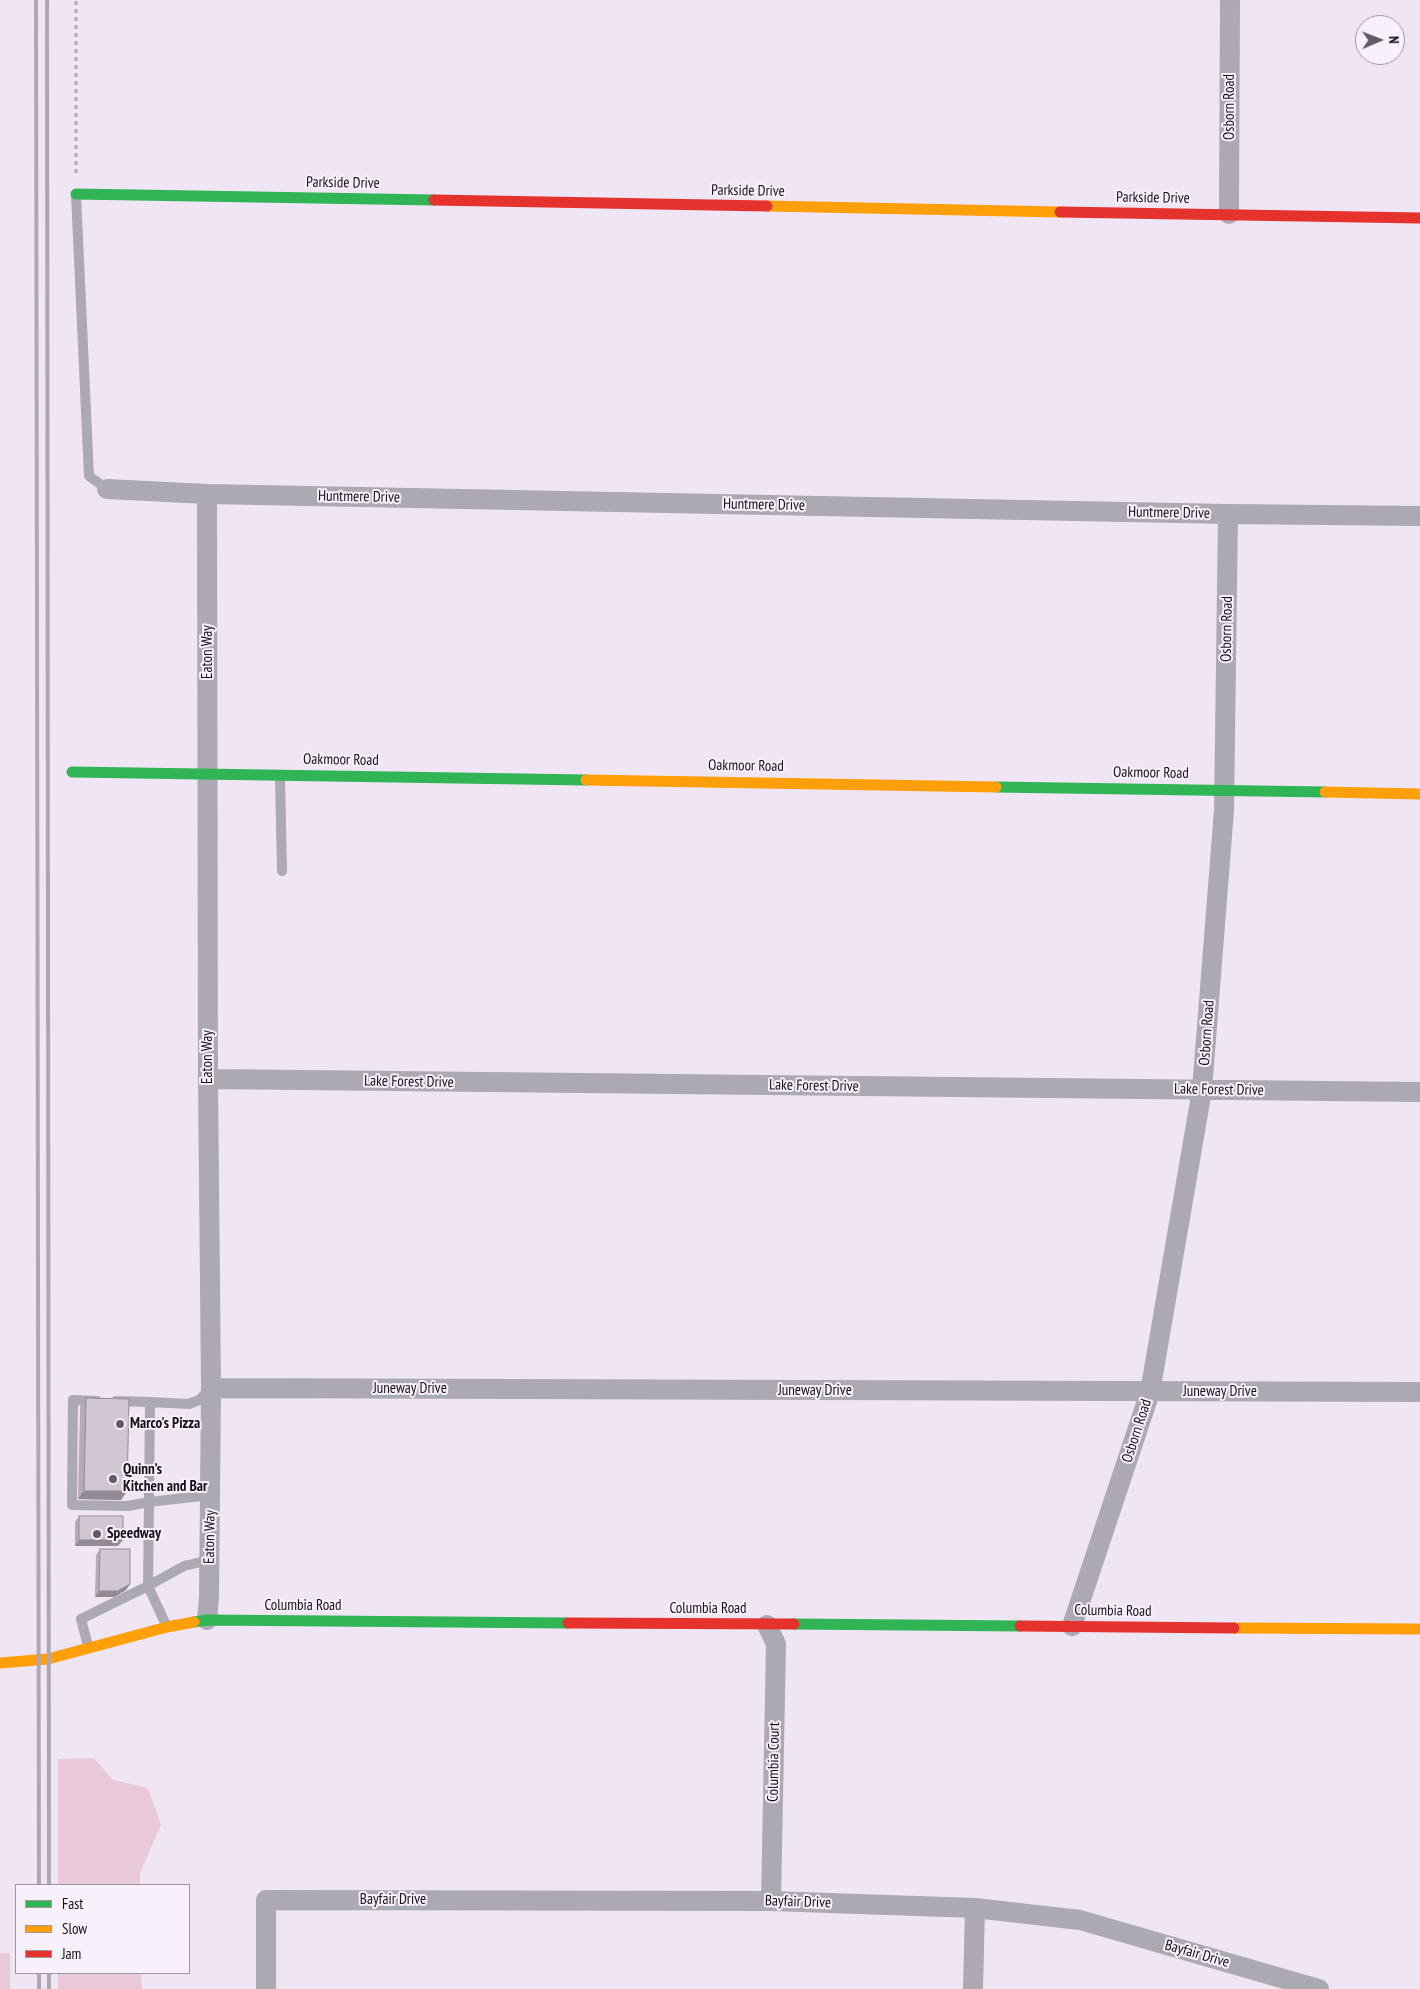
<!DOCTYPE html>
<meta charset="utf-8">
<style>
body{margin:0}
#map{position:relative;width:1420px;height:1989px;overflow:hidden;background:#efe5f5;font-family:"PT Sans Narrow",sans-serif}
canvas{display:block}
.legend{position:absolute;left:15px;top:1884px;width:175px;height:90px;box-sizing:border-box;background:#f8f0fc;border:1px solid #9e96a2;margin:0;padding:6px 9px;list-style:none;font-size:15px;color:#16101a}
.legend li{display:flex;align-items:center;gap:10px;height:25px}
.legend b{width:25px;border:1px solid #9e96a2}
.north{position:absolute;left:1355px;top:15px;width:50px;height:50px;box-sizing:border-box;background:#f8f0fc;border:1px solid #9e96a2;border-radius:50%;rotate:89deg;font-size:14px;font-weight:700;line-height:20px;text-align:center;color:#16101a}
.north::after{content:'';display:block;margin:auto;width:18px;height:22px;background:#625b67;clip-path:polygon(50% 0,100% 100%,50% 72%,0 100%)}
</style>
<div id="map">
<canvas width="1420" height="1989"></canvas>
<ul class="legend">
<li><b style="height:6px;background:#30b455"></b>Fast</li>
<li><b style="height:6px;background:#ff9f0a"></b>Slow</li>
<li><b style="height:6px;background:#e5322d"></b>Jam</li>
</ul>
<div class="north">N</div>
</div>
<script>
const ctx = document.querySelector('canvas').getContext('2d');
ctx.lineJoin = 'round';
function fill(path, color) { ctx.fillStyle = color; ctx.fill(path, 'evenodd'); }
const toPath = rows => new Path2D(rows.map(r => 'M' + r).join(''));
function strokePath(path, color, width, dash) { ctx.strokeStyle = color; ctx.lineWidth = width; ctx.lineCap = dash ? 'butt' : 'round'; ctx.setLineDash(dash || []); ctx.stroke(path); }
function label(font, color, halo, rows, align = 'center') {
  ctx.font = font + ' "PT Sans Narrow",sans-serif'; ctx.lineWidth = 4; ctx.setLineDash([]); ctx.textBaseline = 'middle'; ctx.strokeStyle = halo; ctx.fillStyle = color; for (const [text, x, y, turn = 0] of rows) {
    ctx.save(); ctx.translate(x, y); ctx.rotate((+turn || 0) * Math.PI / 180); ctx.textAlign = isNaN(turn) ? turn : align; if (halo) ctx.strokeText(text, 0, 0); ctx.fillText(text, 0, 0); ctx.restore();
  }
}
fill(toPath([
 [94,1758,113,1780,148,1788,161,1825,140,1873,140,1885,58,1885,58,1759],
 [0,1953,10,1953,10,1989,0,1989],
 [58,1973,141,1973,142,1989,58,1989]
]), '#e9c9d7');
strokePath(toPath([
 [76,173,76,0]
]), '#aeaab3', 3, [4, 4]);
strokePath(toPath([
 [76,195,89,476,107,489],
 [280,777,282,871],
 [210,1389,199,1400,189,1404,150,1402,149,1502,210,1495],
 [97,1401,73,1400,72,1505,128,1506,149,1502,148,1586,184,1566,209,1560],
 [116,1401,150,1402],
 [88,1646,81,1619,148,1586,167,1627]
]), '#aba9b2', 10);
strokePath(toPath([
 [1229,214,1230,0],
 [107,489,207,494,1228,514,1420,516],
 [208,1079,1420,1092],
 [211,1388,1420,1392],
 [207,1620,209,1598,211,1388,208,1079,207,494],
 [767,1625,776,1644,771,1901],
 [1072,1626,1150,1392,1202,1090,1224,810,1228,514],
 [266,1989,266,1900,771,1901,975,1908,1080,1920,1319,1989],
 [973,1989,975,1908]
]), '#aba9b2', 20);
strokePath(toPath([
 [76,194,434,200],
 [72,772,586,780],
 [996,787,1325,792],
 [194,1622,207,1620,568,1623],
 [794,1624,1020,1626]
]), '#30b455', 11);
strokePath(toPath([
 [767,206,1060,212],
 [586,780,996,787],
 [1325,792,1420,794],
 [1234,1628,1420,1629],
 [0,1663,48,1659,167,1627,194,1622]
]), '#ff9f0a', 11);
strokePath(toPath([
 [434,200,767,206],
 [1060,212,1420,218],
 [568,1623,794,1624],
 [1020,1626,1234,1628]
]), '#e5322d', 11);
strokePath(toPath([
 [36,0,39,1885],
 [47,0,49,1885],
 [39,1973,39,1989],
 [49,1973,49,1989]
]), '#aca7b2', 4);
fill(toPath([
 [86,1398,127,1491,121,1500,78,1499,80,1407],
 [79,1516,118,1546,75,1546,75,1522],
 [100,1549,126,1590,114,1597,95,1597,96,1555]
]), '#b5aab5');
fill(toPath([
 [84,1491,127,1491,121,1500,78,1499],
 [79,1540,123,1540,118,1546,75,1546],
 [130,1584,126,1590,114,1597,95,1597,99,1591]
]), '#938b93');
const building = toPath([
 [86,1398,129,1399,127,1491,84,1491,86,1398],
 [79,1516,123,1516,123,1540,79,1540,79,1516],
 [100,1549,130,1549,130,1584,118,1591,99,1591,100,1549]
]);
fill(building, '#d2c6d2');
strokePath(building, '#938b93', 1);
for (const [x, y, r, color] of [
 [120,1424,5,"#625b67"],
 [113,1479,5,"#625b67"],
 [97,1534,5,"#625b67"]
]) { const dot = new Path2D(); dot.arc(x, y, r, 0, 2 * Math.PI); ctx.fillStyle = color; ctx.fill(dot); strokePath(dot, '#f8f0fc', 2); }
label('15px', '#16101a', '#f8f0fc', [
 ["Osborn Road",1230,107,-90],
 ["Parkside Drive",343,183,1],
 ["Parkside Drive",748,191,1],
 ["Parkside Drive",1153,198,1],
 ["Huntmere Drive",359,497,1],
 ["Huntmere Drive",764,505,1],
 ["Huntmere Drive",1169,513,1],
 ["Osborn Road",1227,629,-89],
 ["Eaton Way",208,652,-90],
 ["Oakmoor Road",341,760,1],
 ["Oakmoor Road",746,766,1],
 ["Oakmoor Road",1151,773,1],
 ["Osborn Road",1207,1033,-86],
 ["Eaton Way",208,1057,-90],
 ["Lake Forest Drive",409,1082,1],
 ["Lake Forest Drive",814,1086,1],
 ["Lake Forest Drive",1219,1090,1],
 ["Juneway Drive",410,1389],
 ["Juneway Drive",815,1391],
 ["Juneway Drive",1220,1392],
 ["Osborn Road",1137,1431,-72],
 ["Eaton Way",210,1537,-89],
 ["Columbia Road",303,1606],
 ["Columbia Road",708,1609],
 ["Columbia Road",1113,1611,1],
 ["Columbia Court",774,1762,-89],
 ["Bayfair Drive",393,1900],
 ["Bayfair Drive",798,1902,2],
 ["Bayfair Drive",1197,1954,16]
]);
label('bold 15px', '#16101a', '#f8f0fc', [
 ["Marco's Pizza",130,1424],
 ["Quinn’s",123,1470],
 ["Kitchen and Bar",123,1487],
 ["Speedway",107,1534]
], 'left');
</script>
